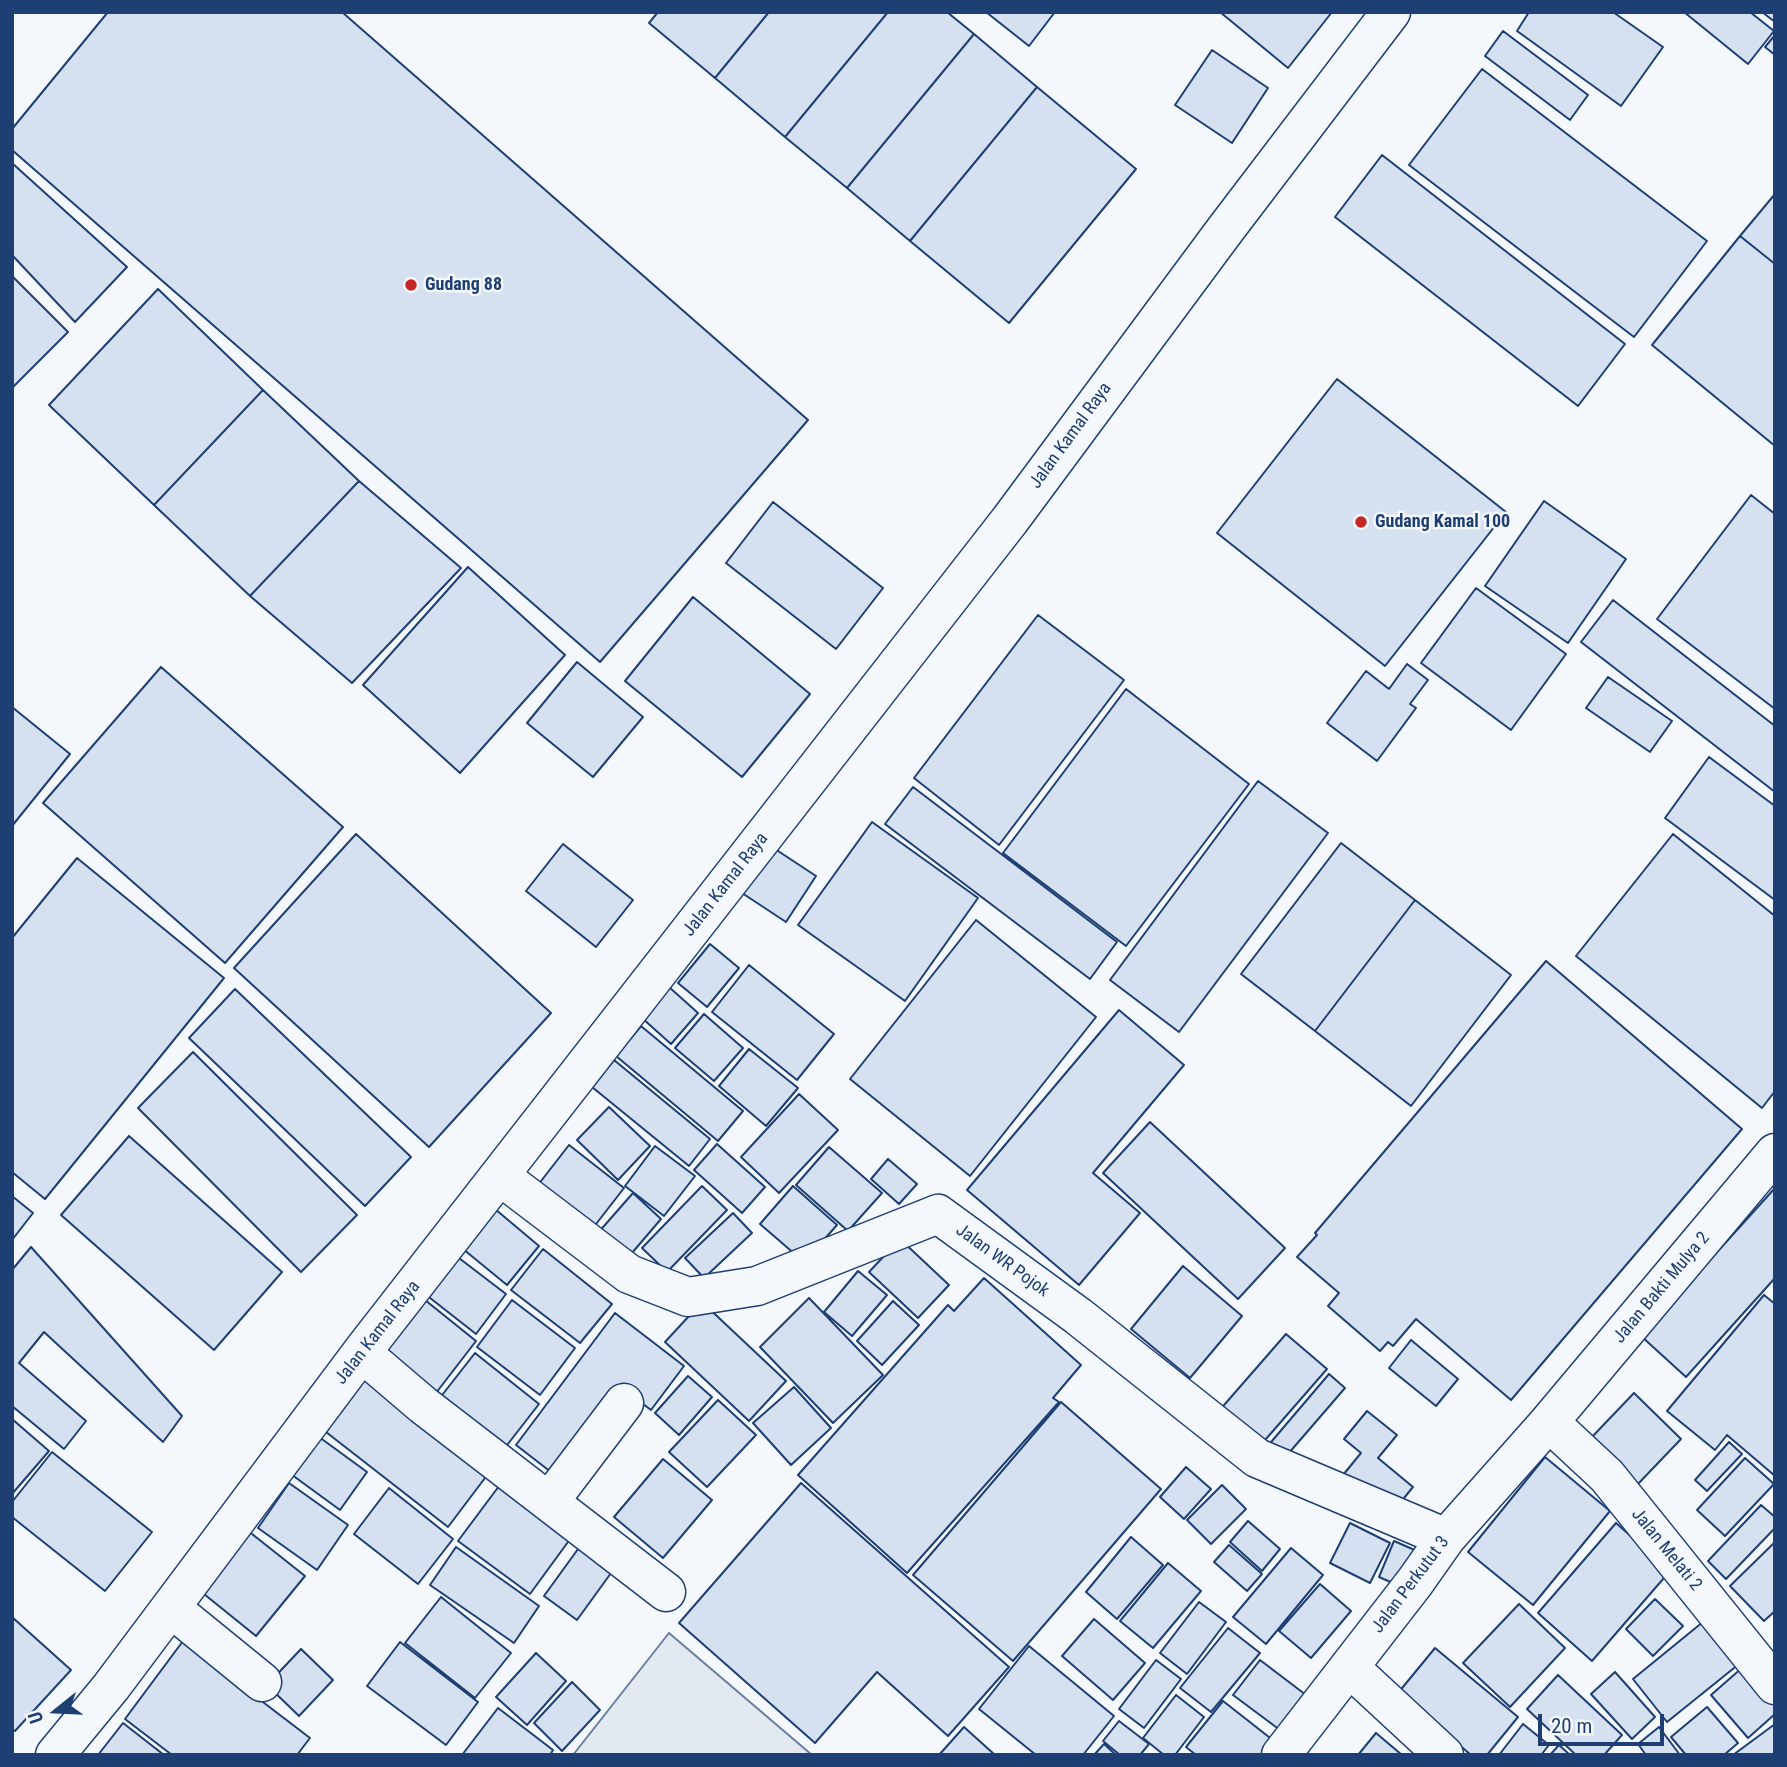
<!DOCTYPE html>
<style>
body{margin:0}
#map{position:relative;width:1787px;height:1767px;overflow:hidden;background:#f4f7fb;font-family:"Roboto Condensed",sans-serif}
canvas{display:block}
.frame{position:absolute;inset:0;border:14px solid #1d3f73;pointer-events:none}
.north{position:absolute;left:21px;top:1676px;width:70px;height:70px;-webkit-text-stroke:5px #f4f7fb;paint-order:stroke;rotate:252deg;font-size:19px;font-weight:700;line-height:28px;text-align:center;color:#1d3f73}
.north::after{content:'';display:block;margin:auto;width:24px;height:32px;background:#1d3f73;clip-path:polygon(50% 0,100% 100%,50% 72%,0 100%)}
.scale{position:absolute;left:1538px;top:1714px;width:126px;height:32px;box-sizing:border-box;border:4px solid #1d3f73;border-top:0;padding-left:9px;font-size:21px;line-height:24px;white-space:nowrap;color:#1d3f73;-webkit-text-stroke:5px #f4f7fb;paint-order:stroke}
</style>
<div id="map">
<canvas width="1787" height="1767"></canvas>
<div class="frame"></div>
<div class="north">U</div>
<div class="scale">20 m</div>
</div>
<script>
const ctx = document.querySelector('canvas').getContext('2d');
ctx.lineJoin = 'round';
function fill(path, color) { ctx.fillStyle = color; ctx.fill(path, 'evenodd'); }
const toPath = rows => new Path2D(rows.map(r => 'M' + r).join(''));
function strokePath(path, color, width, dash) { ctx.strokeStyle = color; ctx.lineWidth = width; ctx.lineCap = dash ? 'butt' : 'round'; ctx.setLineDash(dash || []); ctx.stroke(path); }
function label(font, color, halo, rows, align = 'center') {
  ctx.font = font + ' "Roboto Condensed",sans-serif'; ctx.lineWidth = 5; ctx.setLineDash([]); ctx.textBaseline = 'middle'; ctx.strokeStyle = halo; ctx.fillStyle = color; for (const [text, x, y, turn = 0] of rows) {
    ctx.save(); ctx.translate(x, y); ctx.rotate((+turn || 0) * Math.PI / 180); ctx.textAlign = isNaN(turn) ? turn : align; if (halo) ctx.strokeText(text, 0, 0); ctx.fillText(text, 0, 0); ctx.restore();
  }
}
const green = toPath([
 [669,1633,812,1755,573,1755,669,1633]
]);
fill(green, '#e3e9f0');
strokePath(green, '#687fa3', 2);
const building = toPath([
 [108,12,342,12,808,420,600,662,12,150,12,129,108,12],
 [658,12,769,12,715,78,649,23,658,12],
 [769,12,888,12,785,137,715,78,769,12],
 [888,12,947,12,974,34,847,188,785,137,888,12],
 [986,12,1055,12,1029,46,986,12],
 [1220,12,1332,12,1288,68,1220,12],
 [1529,12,1613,12,1663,47,1621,106,1517,31,1529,12],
 [1684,12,1750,12,1774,31,1748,64,1684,12],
 [1762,12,1775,12,1775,22,1762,12],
 [1503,31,1588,95,1570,120,1485,56,1503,31],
 [974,34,1037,87,910,241,847,188,974,34],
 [1775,35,1775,55,1765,47,1775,35],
 [1212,50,1268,88,1232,143,1175,105,1212,50],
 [1482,69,1707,241,1634,337,1409,165,1482,69],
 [1037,87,1136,169,1009,323,910,241,1037,87],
 [1382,155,1625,344,1578,406,1335,217,1382,155],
 [12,163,127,267,75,322,12,255,12,163],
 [1775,194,1775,264,1740,236,1775,194],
 [1740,236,1775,264,1775,446,1652,345,1740,236],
 [12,276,68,332,12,388,12,276],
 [158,289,263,390,154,505,49,405,158,289],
 [1337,379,1506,512,1385,666,1217,533,1337,379],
 [263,390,359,481,250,596,154,505,263,390],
 [359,481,461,568,352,683,250,596,359,481],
 [1751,495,1775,514,1775,709,1657,619,1751,495],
 [1544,501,1626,559,1568,643,1485,586,1544,501],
 [773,502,883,588,836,649,726,563,773,502],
 [468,567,565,655,460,773,363,685,468,567],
 [1476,588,1566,654,1511,730,1421,663,1476,588],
 [693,597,810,694,742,777,625,681,693,597],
 [1613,600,1775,726,1775,792,1581,642,1613,600],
 [1038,615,1124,680,999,845,914,778,1038,615],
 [577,662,643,717,593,777,527,723,577,662],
 [1407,664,1428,680,1410,704,1416,708,1377,761,1327,723,1366,671,1389,689,1407,664],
 [161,667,343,827,225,963,43,803,161,667],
 [1608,677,1672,721,1650,752,1586,708,1608,677],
 [1126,689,1249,784,1126,946,1003,853,1126,689],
 [12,707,70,754,12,826,12,707],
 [1709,757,1775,806,1775,900,1665,818,1709,757],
 [1258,781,1328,833,1179,1032,1110,980,1258,781],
 [913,787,1117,942,1090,979,885,824,913,787],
 [872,822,978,898,905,1001,798,925,872,822],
 [356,834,551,1013,429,1147,234,968,356,834],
 [1673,834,1775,916,1775,1091,1762,1108,1576,956,1673,834],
 [1341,843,1415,900,1315,1031,1241,974,1341,843],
 [563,844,633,900,596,947,526,891,563,844],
 [772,847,816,876,786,922,742,893,772,847],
 [77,858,224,978,45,1199,12,1172,12,938,77,858],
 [1415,900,1511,975,1411,1106,1315,1031,1415,900],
 [976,920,1096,1017,970,1176,850,1079,976,920],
 [710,944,739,968,707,1007,678,983,710,944],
 [1546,961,1742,1129,1511,1400,1416,1319,1393,1346,1388,1342,1380,1351,1328,1306,1339,1293,1297,1257,1317,1235,1315,1233,1546,961],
 [749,965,834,1034,797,1080,712,1012,749,965],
 [669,987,698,1013,671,1044,642,1018,669,987],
 [235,989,411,1157,365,1206,189,1038,235,989],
 [1119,1010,1184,1065,1093,1173,1140,1213,1079,1285,967,1190,1119,1010],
 [704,1014,743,1048,714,1081,675,1048,704,1014],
 [641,1026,743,1111,718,1141,616,1056,641,1026],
 [749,1049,798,1088,766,1126,719,1086,749,1049],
 [193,1052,357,1215,301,1272,138,1108,193,1052],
 [614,1060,710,1139,689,1166,592,1087,614,1060],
 [799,1094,838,1130,779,1193,741,1157,799,1094],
 [609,1107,650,1146,618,1180,577,1140,609,1107],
 [1150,1122,1285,1248,1238,1299,1103,1173,1150,1122],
 [129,1136,282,1272,214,1350,61,1215,129,1136],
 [717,1144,765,1187,742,1213,694,1170,717,1144],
 [569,1145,624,1188,586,1237,531,1194,569,1145],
 [655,1146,695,1176,664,1216,625,1186,655,1146],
 [829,1147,882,1193,848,1231,796,1185,829,1147],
 [888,1159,917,1184,899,1204,871,1179,888,1159],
 [702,1186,727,1210,667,1272,642,1248,702,1186],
 [793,1186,837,1225,804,1262,760,1224,793,1186],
 [1775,1188,1775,1278,1686,1377,1641,1336,1775,1188],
 [633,1193,661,1219,626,1260,597,1234,633,1193],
 [12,1196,33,1213,12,1240,12,1196],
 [495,1209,539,1246,507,1285,463,1249,495,1209],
 [733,1213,752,1233,704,1278,685,1258,733,1213],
 [900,1239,949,1285,918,1318,869,1272,900,1239],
 [31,1247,182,1416,163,1442,44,1332,19,1363,86,1421,64,1449,12,1406,12,1270,31,1247],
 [543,1249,612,1304,580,1343,511,1290,543,1249],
 [455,1255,506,1294,476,1334,425,1294,455,1255],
 [1183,1266,1242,1316,1190,1378,1131,1329,1183,1266],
 [858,1271,887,1295,852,1336,824,1312,858,1271],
 [984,1278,1081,1365,1053,1398,1059,1402,907,1573,798,1475,948,1305,954,1311,984,1278],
 [1764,1295,1775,1304,1775,1476,1727,1435,1715,1450,1667,1411,1764,1295],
 [420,1296,476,1341,436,1393,380,1349,420,1296],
 [809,1298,883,1375,833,1423,760,1347,809,1298],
 [512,1300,575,1348,540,1395,477,1347,512,1300],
 [893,1301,919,1325,882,1365,857,1341,893,1301],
 [702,1302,786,1381,749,1421,665,1342,702,1302],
 [615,1313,684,1366,651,1410,626,1391,560,1479,516,1445,615,1313],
 [1286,1334,1327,1369,1259,1447,1218,1412,1286,1334],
 [1411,1340,1458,1379,1436,1406,1389,1368,1411,1340],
 [475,1353,539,1404,504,1449,439,1399,475,1353],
 [363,1365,494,1466,448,1527,317,1425,363,1365],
 [1329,1374,1345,1388,1282,1461,1266,1448,1329,1374],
 [688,1376,712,1397,679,1435,655,1413,688,1376],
 [794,1387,831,1428,791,1465,753,1423,794,1387],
 [1634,1393,1681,1439,1637,1485,1590,1439,1634,1393],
 [718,1400,756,1435,707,1487,669,1452,718,1400],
 [1061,1402,1161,1489,1013,1661,913,1575,1061,1402],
 [1367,1411,1397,1435,1378,1458,1413,1487,1391,1514,1343,1475,1361,1453,1344,1439,1367,1411],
 [12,1419,49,1451,12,1494,12,1419],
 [315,1434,367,1472,340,1510,288,1472,315,1434],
 [1729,1442,1742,1454,1707,1491,1695,1480,1729,1442],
 [52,1452,152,1532,105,1591,12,1517,12,1502,52,1452],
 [1545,1457,1610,1511,1533,1605,1468,1552,1545,1457],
 [1745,1458,1774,1484,1725,1536,1697,1510,1745,1458],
 [663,1459,712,1500,663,1558,614,1517,663,1459],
 [1186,1467,1211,1489,1184,1519,1160,1497,1186,1467],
 [505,1478,576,1531,530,1594,458,1541,505,1478],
 [289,1483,348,1525,317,1570,258,1528,289,1483],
 [801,1483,1009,1667,948,1736,877,1672,815,1743,679,1623,801,1483],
 [1222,1485,1246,1509,1211,1544,1187,1520,1222,1485],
 [389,1488,453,1539,418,1584,354,1534,389,1488],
 [1761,1505,1775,1517,1775,1528,1726,1579,1708,1561,1761,1505],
 [1248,1521,1280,1549,1262,1571,1230,1542,1248,1521],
 [1350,1523,1390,1543,1370,1583,1330,1563,1350,1523],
 [1616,1523,1670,1571,1592,1661,1538,1613,1616,1523],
 [247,1530,305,1576,256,1636,199,1590,247,1530],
 [1131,1537,1163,1565,1117,1619,1086,1592,1131,1537],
 [586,1538,619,1562,577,1620,544,1596,586,1538],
 [1394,1541,1417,1551,1402,1587,1379,1577,1394,1541],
 [1775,1542,1775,1611,1764,1621,1730,1586,1775,1542],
 [1229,1545,1262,1574,1247,1591,1214,1562,1229,1545],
 [456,1547,539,1606,514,1643,430,1585,456,1547],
 [1291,1548,1323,1575,1266,1644,1233,1617,1291,1548],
 [1168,1563,1201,1591,1153,1648,1120,1621,1168,1563],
 [1320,1584,1351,1611,1311,1658,1279,1631,1320,1584],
 [441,1597,511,1653,475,1698,405,1643,441,1597],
 [1655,1599,1683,1626,1653,1656,1626,1629,1655,1599],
 [1199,1602,1226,1622,1187,1674,1160,1653,1199,1602],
 [1519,1604,1565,1648,1510,1707,1463,1663,1519,1604],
 [12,1617,71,1670,15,1731,12,1729,12,1617],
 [1709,1617,1744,1660,1667,1722,1633,1679,1709,1617],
 [1094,1619,1145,1663,1113,1700,1062,1656,1094,1619],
 [1228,1628,1260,1653,1211,1712,1180,1688,1228,1628],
 [183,1641,310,1738,297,1755,172,1755,125,1719,183,1641],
 [400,1642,478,1702,446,1745,367,1686,400,1642],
 [1029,1646,1114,1716,1083,1755,1036,1755,979,1709,1029,1646],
 [1435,1648,1518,1717,1487,1755,1471,1755,1398,1693,1435,1648],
 [301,1649,333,1680,299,1716,267,1685,301,1649],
 [536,1653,566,1681,527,1725,496,1697,536,1653],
 [1156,1660,1181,1679,1144,1728,1119,1709,1156,1660],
 [1260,1660,1310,1698,1284,1733,1233,1695,1260,1660],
 [1743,1667,1775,1703,1775,1714,1748,1738,1711,1695,1743,1667],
 [1615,1672,1655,1717,1632,1739,1591,1694,1615,1672],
 [1558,1675,1622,1735,1604,1755,1576,1755,1527,1709,1558,1675],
 [572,1682,600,1710,562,1751,534,1723,572,1682],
 [1176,1695,1204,1717,1175,1755,1164,1755,1143,1738,1176,1695],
 [1223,1701,1274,1741,1264,1755,1196,1755,1186,1747,1223,1701],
 [1707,1707,1738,1743,1724,1755,1686,1755,1671,1737,1707,1707],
 [498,1708,553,1750,550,1755,462,1755,498,1708],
 [1119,1721,1149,1744,1140,1755,1120,1755,1103,1741,1119,1721],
 [123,1723,164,1755,98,1755,123,1723],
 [1523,1724,1549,1745,1541,1755,1499,1755,1523,1724],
 [1775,1724,1775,1755,1733,1755,1775,1724],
 [964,1727,995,1755,939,1755,964,1727],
 [1659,1727,1680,1755,1646,1755,1638,1744,1659,1727],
 [1376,1733,1402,1755,1358,1755,1376,1733],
 [1104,1744,1116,1755,1094,1755,1104,1744],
 [1559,1745,1570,1755,1550,1755,1559,1745]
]);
fill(building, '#d5e0f0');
strokePath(building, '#1d3f73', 2);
const street = toPath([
 [500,1176,629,1274,688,1297,757,1286,938,1214,1078,1316,1257,1458,1446,1538],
 [362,1353,423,1405,666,1592],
 [1549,1422,1607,1476,1775,1685],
 [549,1502,624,1403],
 [171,1608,262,1682],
 [1349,1667,1444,1755],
 [1281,1755,1415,1582,1446,1538,1549,1422,1775,1153]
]);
const secondary = toPath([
 [55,1755,111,1687,365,1348,1010,520,1225,230,1391,12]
]);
strokePath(street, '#1d3f73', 41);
strokePath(secondary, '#1d3f73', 41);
strokePath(street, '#f4f7fb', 38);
strokePath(secondary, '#f4f7fb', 38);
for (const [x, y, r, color] of [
 [411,285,7,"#c62828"],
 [1361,522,7,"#c62828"]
]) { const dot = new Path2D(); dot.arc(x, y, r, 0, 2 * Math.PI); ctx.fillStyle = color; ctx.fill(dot); strokePath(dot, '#f4f7fb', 2.5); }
label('bold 18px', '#1d3f73', '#f4f7fb', [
 ["Gudang 88",425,285],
 ["Gudang Kamal 100",1375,522]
], 'left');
label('18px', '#1d3f73', '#f4f7fb', [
 ["Jalan Kamal Raya",1071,436,-54],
 ["Jalan Kamal Raya",726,885,-52],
 ["Jalan WR Pojok",1002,1261,36],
 ["Jalan Bakti Mulya 2",1662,1288,-50],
 ["Jalan Kamal Raya",378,1333,-52],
 ["Jalan Melati 2",1666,1550,51],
 ["Jalan Perkutut 3",1411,1585,-53]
]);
</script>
